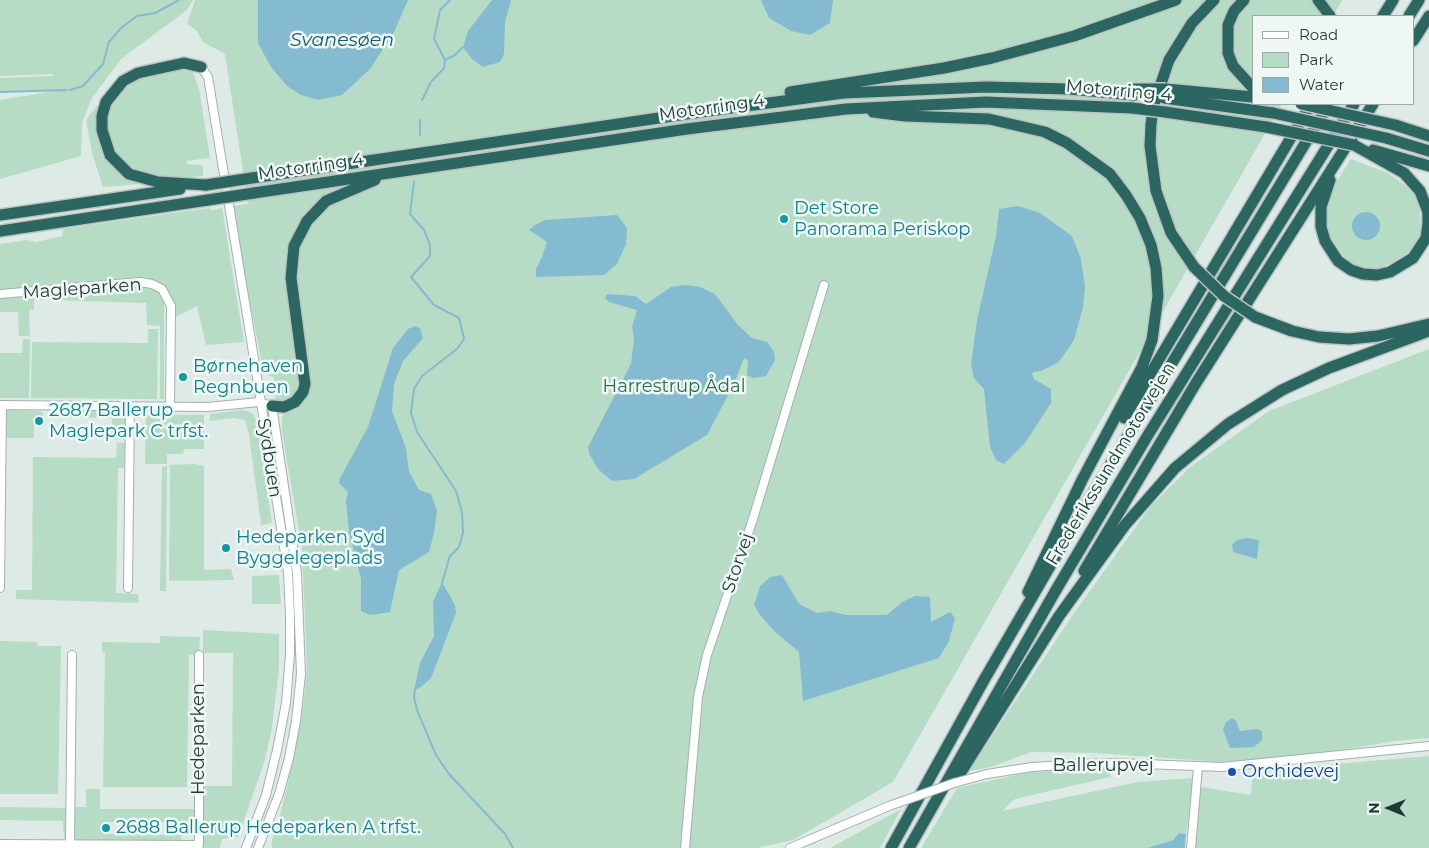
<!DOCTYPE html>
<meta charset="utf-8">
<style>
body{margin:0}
#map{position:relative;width:1429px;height:848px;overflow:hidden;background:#deeae6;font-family:Montserrat,sans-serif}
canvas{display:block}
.legend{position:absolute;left:1252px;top:15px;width:162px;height:90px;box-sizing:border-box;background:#eef7f3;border:1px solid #9baba7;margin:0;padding:6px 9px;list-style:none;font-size:15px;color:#1f3936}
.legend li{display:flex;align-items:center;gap:10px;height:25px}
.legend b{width:25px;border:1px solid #9baba7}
.north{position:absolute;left:1364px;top:783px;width:50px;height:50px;-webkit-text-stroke:4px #eef7f3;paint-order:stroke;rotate:270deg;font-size:14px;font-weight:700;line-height:20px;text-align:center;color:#1f3936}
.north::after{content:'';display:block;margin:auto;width:18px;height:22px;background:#1f3936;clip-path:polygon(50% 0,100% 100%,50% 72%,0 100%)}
</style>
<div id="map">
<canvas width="1429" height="848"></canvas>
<ul class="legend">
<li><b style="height:6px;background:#fff"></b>Road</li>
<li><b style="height:14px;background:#b6dcc5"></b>Park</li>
<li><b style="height:14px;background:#84bbd0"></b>Water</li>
</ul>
<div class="north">N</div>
</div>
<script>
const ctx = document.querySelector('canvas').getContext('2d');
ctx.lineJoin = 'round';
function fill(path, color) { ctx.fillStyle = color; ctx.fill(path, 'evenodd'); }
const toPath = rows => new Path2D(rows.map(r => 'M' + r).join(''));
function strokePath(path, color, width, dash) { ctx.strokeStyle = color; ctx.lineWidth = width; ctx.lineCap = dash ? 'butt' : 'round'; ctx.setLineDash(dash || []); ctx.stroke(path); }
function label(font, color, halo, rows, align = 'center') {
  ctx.font = font + ' Montserrat,sans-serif'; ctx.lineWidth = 5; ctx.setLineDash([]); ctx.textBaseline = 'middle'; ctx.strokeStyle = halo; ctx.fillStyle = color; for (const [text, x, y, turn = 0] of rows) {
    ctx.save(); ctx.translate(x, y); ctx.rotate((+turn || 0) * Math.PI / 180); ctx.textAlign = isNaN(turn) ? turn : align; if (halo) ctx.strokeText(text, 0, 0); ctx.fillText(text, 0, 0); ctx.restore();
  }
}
fill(toPath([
 [0,0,193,0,187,10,121,59,92,98,82,123,81,156,0,179,0,100,66,89,0,93,0,78,53,76,53,74,0,76],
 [195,0,1342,0,1333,16,1253,16,1253,104,1282,104,893,782,793,840,757,848,272,848,272,840,277,828,292,765,303,706,307,670,302,549,282,431,282,416,287,411,285,399,276,402,274,377,264,374,231,206,248,204,225,54,203,42,196,30,187,24],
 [180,67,192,70,199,89,210,158,186,161,187,164,203,165,203,176,168,179,129,171,109,150,103,131,108,108,125,83,141,74],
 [101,101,98,135,105,155,118,171,139,184,103,187,92,153,86,120],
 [1351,159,1388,173,1414,192,1419,204,1421,233,1413,250,1382,268,1367,269,1346,261,1327,231,1328,203,1334,186],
 [209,208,213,210,222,208,244,342,206,345,197,306,172,319,174,309,170,296,163,286,143,277,0,291,0,244,27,240,36,242,62,236,63,229],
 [139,285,156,289,164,301,164,399,160,399,160,326,147,325,146,303,52,300,52,293],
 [45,294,45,300,34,300,34,310,29,310,30,336,19,336,18,312,0,312,0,295],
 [148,329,158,329,157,399,31,398,32,342,148,343],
 [23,339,30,339,29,398,0,398,0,353,22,353],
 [1429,349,1429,738,1396,741,1316,754,1222,762,1094,753,1031,752,991,767,969,771,1072,616,1150,507,1190,467,1269,411],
 [8,410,40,411,43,413,43,417,34,417,34,438,5,438,5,413],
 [52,410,123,412,126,414,126,440,112,439,112,418,49,417],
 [241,410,248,411,254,415,257,423,272,523,261,525,249,434,245,420,234,418,210,421,210,414],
 [146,415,204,415,204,449,184,449,183,454,167,454,167,464,145,464],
 [117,443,125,443,124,468,118,468,116,593,138,594,139,603,16,599,16,590,32,590,33,457,116,458],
 [194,464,204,466,204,570,231,569,234,580,169,581,170,465],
 [167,466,166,591,160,591,162,467],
 [279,575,281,604,252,604,252,576],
 [203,630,279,634,279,669,272,727,265,760,238,837,222,839,220,848,201,848,202,786,232,786,233,653,203,653],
 [160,636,200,637,199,654,189,655,187,787,103,787,105,653,102,652,102,642,160,643],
 [0,641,37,642,37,646,61,646,58,794,0,794],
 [1429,756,1429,848,1194,848,1200,787,1251,795,1253,771],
 [1111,768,1110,777,1015,799,1002,811,1138,782,1194,778,1186,834,1179,833,1173,840,1147,848,921,848,957,788,1030,772],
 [86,789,100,789,100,809,196,809,195,822,103,822,103,834,181,835,181,840,72,840,73,807,86,807],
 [0,807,67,808,67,838,64,838,63,821,0,820],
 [901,809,880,848,830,848]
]), '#b6dcc5');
fill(toPath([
 [258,0,408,0,394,32,370,69,342,95,318,100,301,95,287,86,271,67,258,43],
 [492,0,511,0,505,22,504,54,500,62,483,67,472,59,463,47,468,31],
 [761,0,833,0,830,23,810,35,791,31,769,18],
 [1018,206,1040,213,1072,236,1081,259,1085,286,1083,307,1074,340,1059,362,1041,371,1033,372,1032,374,1034,379,1051,389,1051,403,1025,443,1004,464,996,460,990,447,984,389,974,378,971,365,977,320,996,236,999,209],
 '1352 226a14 14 0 1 1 28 0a14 14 0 1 1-28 0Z',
 [617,215,627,228,626,244,617,264,604,275,536,277,536,269,542,257,547,242,529,230,535,225,545,220],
 [685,285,700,287,715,294,738,325,752,338,767,342,774,352,775,360,766,376,753,378,747,375,748,360,744,358,734,384,707,435,634,479,612,481,598,469,589,453,588,447,631,364,634,339,632,327,637,310,609,302,605,298,607,294,635,296,646,304,671,287],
 [415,326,420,328,423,338,403,361,394,384,392,411,406,448,409,471,419,490,431,494,437,511,434,533,429,552,399,570,390,612,370,615,361,611,361,579,349,532,346,501,348,492,339,483,340,478,368,427,393,348,408,329],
 [1247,538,1259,540,1257,559,1233,552,1232,545,1237,540],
 [782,575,799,604,817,613,830,611,846,615,887,615,902,602,915,596,930,597,931,622,950,612,955,618,949,641,939,658,803,701,799,652,775,632,760,615,754,605,760,586,770,577],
 [442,582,455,605,456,613,431,678,421,687,414,690,420,663,434,636,433,602],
 [1232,718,1236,721,1240,731,1258,729,1262,732,1262,740,1254,747,1230,748,1223,730,1226,722],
 [1179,833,1186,834,1185,848,1147,848,1173,840]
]), '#84bbd0');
strokePath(toPath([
 [445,60,455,55,463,47],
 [70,90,83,86,103,64,109,42,121,28,137,16,155,13,179,0],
 [0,92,66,90],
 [422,100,431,82,444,68,445,60,434,39,440,10,450,0],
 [420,120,420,135],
 [414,182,410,214,424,230,430,245,430,256,411,277,434,305,459,318,464,339,457,349,422,376,414,389,411,413,417,432,456,491,462,512,463,533,459,547,450,556,442,583],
 [415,688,414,697,417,710,436,755,449,774,505,834,513,848]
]), '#84bbd0', 2);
const minor = toPath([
 [201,67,208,77,248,321,288,572,290,615,290,654,286,703,277,750,266,795,246,848],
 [0,294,140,282,152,284,162,289,171,306,170,408],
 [0,405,208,407,259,402,272,406,297,573,301,674,296,721,289,758,279,794,258,848],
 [0,588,2,405],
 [128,588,130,406],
 [987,774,1032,767,1078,764,1117,763,1222,767,1429,746],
 [0,844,199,845,199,655],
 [70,845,72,655],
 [685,848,698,697,707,655,752,522,824,285],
 [790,848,889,806],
 [1191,848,1198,767]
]);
const highway = toPath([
 [1244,0,1234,11,1228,25,1228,53,1233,66,1253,88],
 [1318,0,1330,16],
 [1383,16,1393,0],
 [1409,16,1419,0],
 [1413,41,1429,16],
 [201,67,184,63,138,73,123,81,106,102,102,116,102,130,110,155,129,174,158,182,206,185],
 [1166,89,1253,97],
 [790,92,944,68,992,58,1074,36,1176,0],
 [1164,98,1273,113],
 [873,112,905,116,989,119,1045,132,1067,143,1110,174,1126,195,1140,218,1151,245,1156,268,1158,296,1152,340,1142,367,1082,480,1028,592],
 [1165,112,1266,127],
 [1395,125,1429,136],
 [1386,138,1429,151],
 [1373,150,1429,166],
 [252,178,686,114,844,93,986,87,1069,89,1134,95],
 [1330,180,1321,207,1321,227,1325,241,1338,261,1351,270,1363,274,1377,275,1390,272,1413,258,1426,238,1428,224,1428,212,1420,191,1404,173,1354,145],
 [254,193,687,129,846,109,986,102,1132,108],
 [0,215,180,189],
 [0,231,208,200],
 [1194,267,1171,233,1156,191,1150,146,1151,124,1154,104,1169,60,1192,23,1214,0],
 [1255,317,1292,331,1319,337,1349,339,1378,336,1429,324],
 [272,406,284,407,295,402,303,392,305,384,291,278,294,246,307,221,326,201,375,180],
 [1124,418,1311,104],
 [1084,571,1196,383,1373,104],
 [956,780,1059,616,1125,525,1175,468,1228,424,1282,390,1329,368,1429,331],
 [891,848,984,680,1078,518,1329,104],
 [909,848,1056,590,1148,435,1354,104]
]);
strokePath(minor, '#a1b1ae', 10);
strokePath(highway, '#bcc4c3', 14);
strokePath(minor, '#fff', 8);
strokePath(highway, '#2b6661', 11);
const minorBridge = toPath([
 [889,806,954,783,987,774]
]);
const highwayBridge = toPath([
 [1134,89,1166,89],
 [1301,104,1395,125],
 [1132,108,1165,112],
 [1273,113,1386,138],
 [1266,127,1354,145],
 [206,185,252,178],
 [208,200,254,193],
 [1194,267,1224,296,1255,317]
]);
strokePath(minorBridge, '#a1b1ae', 10, []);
strokePath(highwayBridge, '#bcc4c3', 14, []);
strokePath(minorBridge, '#fff', 8);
strokePath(highwayBridge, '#2b6661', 11);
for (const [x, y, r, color] of [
 [784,219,5,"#0f9aa8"],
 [183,377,5,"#0f9aa8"],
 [39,421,5,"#0f9aa8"],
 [226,548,5,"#0f9aa8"],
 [1232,772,5,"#1a4fb4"],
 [106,828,5,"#0f9aa8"]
]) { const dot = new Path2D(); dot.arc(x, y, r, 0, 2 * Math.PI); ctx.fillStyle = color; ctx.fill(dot); strokePath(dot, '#eef7f3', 2); }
label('18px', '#1f3936', '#eef7f3', [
 ["Motorring 4",1119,91,5],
 ["Motorring 4",712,108,-8],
 ["Motorring 4",311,167,-8],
 ["Magleparken",82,289,-4],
 ["Sydbuen",269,458,81],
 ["Frederikssundmotorvejen",1111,464,-59],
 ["Storvej",738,563,-71],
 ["Hedeparken",199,739,-90],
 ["Ballerupvej",1103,766]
]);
label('18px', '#0d838f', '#eef7f3', [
 ["Det Store",794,209],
 ["Panorama Periskop",794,230],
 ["Børnehaven",193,367],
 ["Regnbuen",193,388],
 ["2687 Ballerup",49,411],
 ["Maglepark C trfst.",49,432],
 ["Hedeparken Syd",236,538],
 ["Byggelegeplads",236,559],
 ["2688 Ballerup Hedeparken A trfst.",116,828]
], 'left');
label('18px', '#29704e', '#eef7f3', [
 ["Harrestrup Ådal",674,387]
]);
label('18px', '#164399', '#eef7f3', [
 ["Orchidevej",1242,772]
], 'left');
label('italic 19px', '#1a5a75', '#eef7f3', [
 ["Svanesøen",342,40]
]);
</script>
